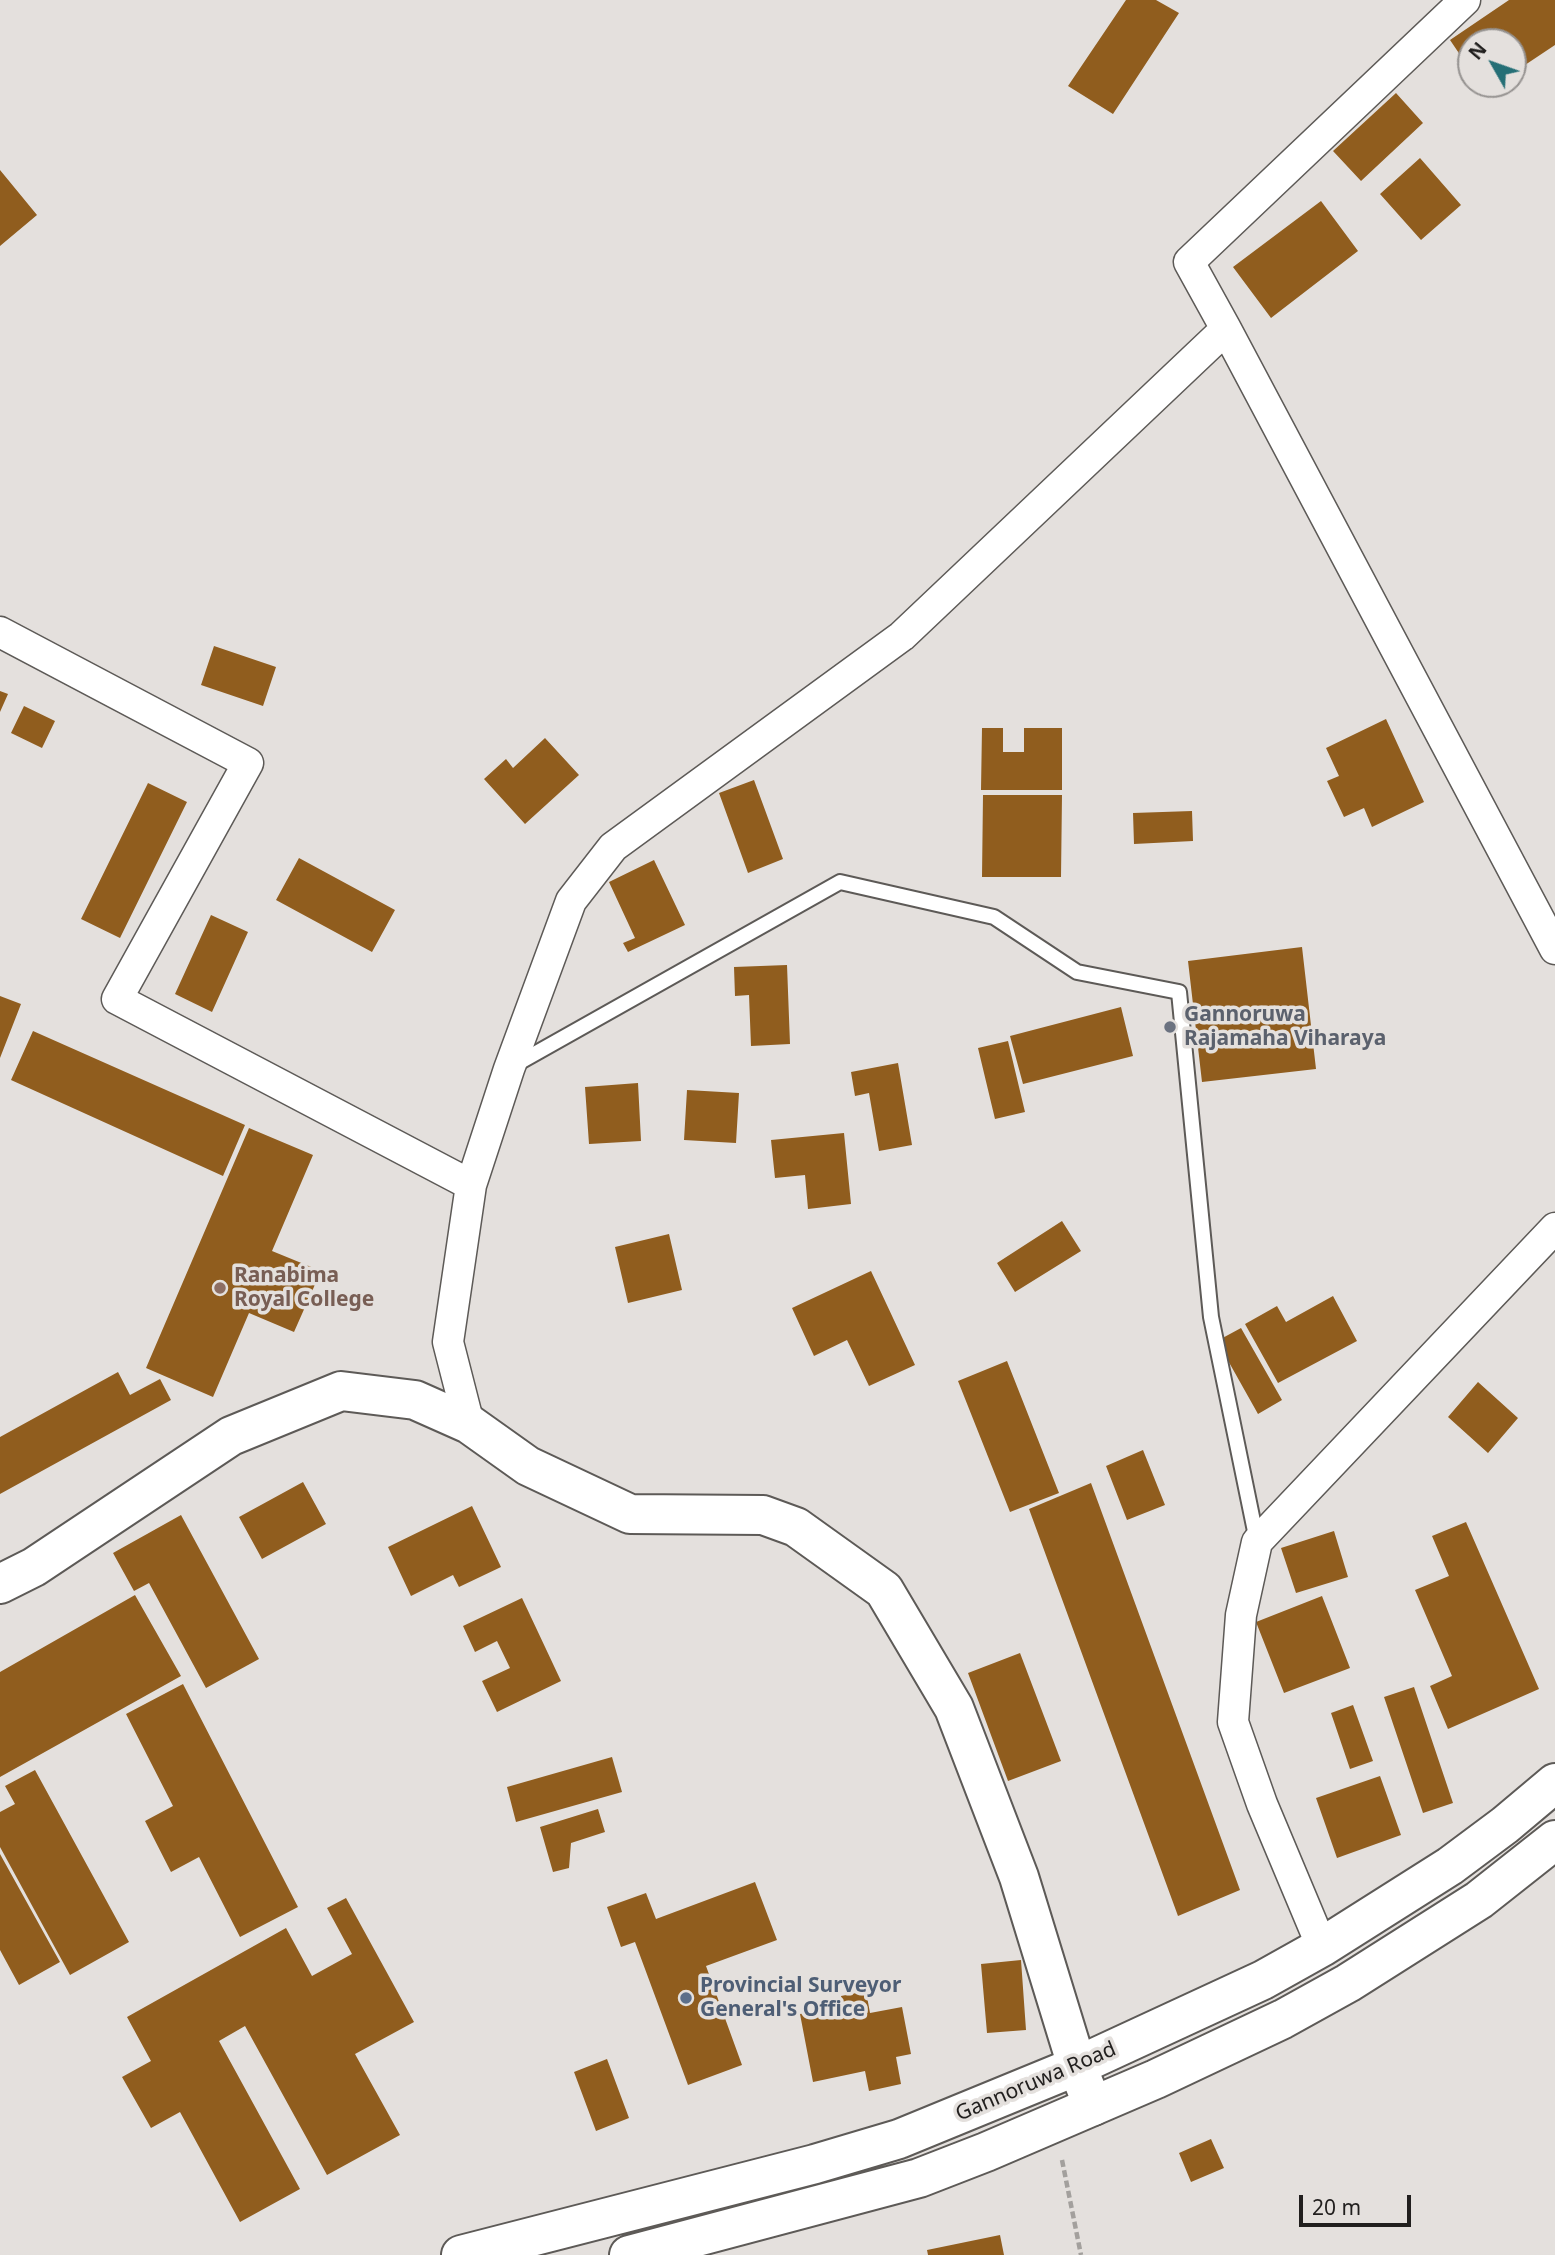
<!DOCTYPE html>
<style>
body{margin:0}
#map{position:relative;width:1555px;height:2255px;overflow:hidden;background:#e4e0dd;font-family:"Noto Sans",sans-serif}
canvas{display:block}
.north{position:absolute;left:1457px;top:28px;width:70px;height:70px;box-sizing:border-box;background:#e4e0dd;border:2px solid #969391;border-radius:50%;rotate:310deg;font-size:19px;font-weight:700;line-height:28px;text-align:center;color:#211f1e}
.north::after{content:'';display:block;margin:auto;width:24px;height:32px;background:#256f76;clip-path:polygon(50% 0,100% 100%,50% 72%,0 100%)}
.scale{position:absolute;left:1299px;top:2195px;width:112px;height:32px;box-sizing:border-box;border:4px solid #211f1e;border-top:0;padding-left:9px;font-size:21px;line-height:24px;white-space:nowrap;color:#211f1e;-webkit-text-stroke:5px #e4e0dd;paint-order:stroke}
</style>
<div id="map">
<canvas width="1555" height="2255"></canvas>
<div class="north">N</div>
<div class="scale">20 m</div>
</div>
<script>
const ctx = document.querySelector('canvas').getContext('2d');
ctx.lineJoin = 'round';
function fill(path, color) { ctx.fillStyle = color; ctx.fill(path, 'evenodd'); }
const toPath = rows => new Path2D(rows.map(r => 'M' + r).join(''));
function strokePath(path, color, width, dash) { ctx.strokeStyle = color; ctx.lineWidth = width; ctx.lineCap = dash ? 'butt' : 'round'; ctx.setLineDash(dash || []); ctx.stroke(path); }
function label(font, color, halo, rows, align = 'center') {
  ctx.font = font + ' "Noto Sans",sans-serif'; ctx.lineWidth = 7; ctx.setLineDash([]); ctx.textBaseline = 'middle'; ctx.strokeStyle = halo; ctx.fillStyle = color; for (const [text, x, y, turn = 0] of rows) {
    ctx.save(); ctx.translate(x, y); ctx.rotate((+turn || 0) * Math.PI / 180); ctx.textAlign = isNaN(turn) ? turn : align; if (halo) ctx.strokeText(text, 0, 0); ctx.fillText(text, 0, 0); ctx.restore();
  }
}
fill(toPath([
 [1126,0,1156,0,1179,13,1113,114,1068,86],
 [1509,0,1555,0,1555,45,1513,73,1513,42,1471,42,1471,71,1450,40],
 [1396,93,1423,123,1361,181,1333,151],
 [1420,158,1461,205,1421,240,1380,194],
 [0,170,37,215,0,246],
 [1321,201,1358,251,1271,318,1233,267],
 [214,646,276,667,263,706,201,685],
 [0,691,8,694,0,712],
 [24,706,55,721,42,748,11,733],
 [1386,719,1424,802,1372,827,1364,808,1344,817,1327,781,1339,776,1326,748],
 [982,728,1003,728,1003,752,1024,752,1024,728,1062,728,1062,790,981,790],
 [545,738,579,775,525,824,484,779,506,759,513,768],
 [754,780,783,859,748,873,719,793],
 [148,783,187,802,120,938,81,919],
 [983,795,1062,795,1061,877,982,877],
 [1192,811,1193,841,1134,844,1133,813],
 [299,858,395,910,372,952,276,900],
 [654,860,685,925,628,952,623,943,635,938,609,882],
 [211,915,248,932,212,1012,175,994],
 [1302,947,1316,1069,1202,1082,1188,961],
 [787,965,790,1044,751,1046,749,995,735,996,734,967],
 [0,996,21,1004,0,1058],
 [1121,1007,1133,1056,1023,1084,1010,1036],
 [33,1031,245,1125,223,1176,11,1080],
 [1008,1041,1025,1112,995,1119,978,1048],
 [898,1063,912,1145,879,1151,869,1093,855,1096,851,1072],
 [638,1083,641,1141,589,1144,585,1087],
 [687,1090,739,1093,736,1143,684,1140],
 [249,1128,313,1155,272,1251,321,1271,294,1332,249,1313,213,1397,146,1368],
 [844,1133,851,1204,808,1209,805,1175,775,1178,771,1140],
 [1062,1221,1081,1251,1015,1292,997,1263],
 [669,1234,682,1290,628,1303,615,1247],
 [871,1271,915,1365,869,1386,847,1340,814,1356,792,1308],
 [1333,1296,1357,1341,1278,1383,1245,1324,1277,1306,1286,1322],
 [1241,1328,1282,1400,1258,1414,1217,1341],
 [1007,1361,1059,1493,1010,1512,958,1381],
 [118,1372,130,1395,160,1379,171,1400,0,1494,0,1437],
 [1478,1382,1518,1418,1488,1453,1448,1417],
 [1143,1450,1165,1505,1127,1520,1106,1466],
 [303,1482,326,1524,262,1559,239,1517],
 [1091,1483,1240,1890,1178,1916,1029,1509],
 [472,1506,501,1567,459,1587,453,1575,411,1596,388,1547],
 [181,1515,259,1659,206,1688,149,1583,134,1591,113,1553],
 [1466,1522,1539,1689,1448,1729,1430,1686,1452,1676,1415,1590,1449,1576,1432,1536],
 [1334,1531,1348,1577,1296,1593,1281,1548],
 [135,1595,181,1676,0,1777,0,1672],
 [1322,1596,1350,1668,1284,1693,1256,1622],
 [522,1598,561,1681,497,1712,482,1681,510,1668,497,1641,475,1652,463,1626],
 [1020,1653,1061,1761,1008,1781,968,1673],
 [183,1684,298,1907,240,1937,199,1857,171,1872,145,1821,173,1806,126,1714],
 [1414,1687,1453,1803,1423,1813,1384,1697],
 [1353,1705,1373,1761,1350,1769,1331,1713],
 [612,1757,622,1792,516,1822,507,1787],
 [35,1770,129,1942,70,1975,0,1847,0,1812,15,1804,5,1786],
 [1380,1776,1401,1835,1337,1858,1316,1798],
 [598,1809,605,1832,571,1843,569,1868,553,1872,540,1827],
 [0,1854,60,1962,19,1985,0,1950],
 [755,1882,777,1940,706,1966,742,2065,688,2085,635,1942,621,1947,607,1907,646,1893,656,1919],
 [346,1898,414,2022,355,2054,400,2135,327,2175,245,2026,219,2041,300,2189,240,2222,180,2112,151,2128,122,2077,151,2061,127,2017,286,1928,312,1976,352,1954,327,1908],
 [1021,1960,1026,2030,987,2033,981,1964],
 [866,1991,870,2013,902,2007,911,2054,896,2057,901,2084,869,2091,865,2071,813,2082,800,2014,843,2006,841,1996],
 [607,2059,629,2118,596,2131,574,2072],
 [1211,2139,1224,2168,1191,2182,1179,2153],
 [1000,2235,1004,2255,928,2255,927,2250]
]), '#905d1e');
const lane = toPath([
 [513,1066,840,882,994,917,1077,972,1179,992,1211,1317,1257,1541]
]);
const street = toPath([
 [1226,329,1555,949],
 [0,632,248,763,117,999,471,1185],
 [469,1424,448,1342,471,1185,509,1069,571,901,613,847,902,636,1226,329,1189,262,1465,0],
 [1322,1947,1262,1804,1233,1722,1241,1615,1257,1542,1555,1228]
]);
const secondary = toPath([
 [0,1584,34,1567,231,1436,341,1391,415,1400,469,1424,528,1466,630,1514,763,1515,796,1527,884,1590,954,1708,1019,1877,1077,2066,1093,2106]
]);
const primary = toPath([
 [461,2255,815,2164,899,2139,1077,2066,1263,1980,1322,1947,1450,1866,1505,1825,1555,1783],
 [629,2255,919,2178,986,2152,1156,2079,1283,2019,1348,1983,1479,1900,1555,1840]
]);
strokePath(lane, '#5d5a57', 18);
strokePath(street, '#5d5a57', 33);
strokePath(secondary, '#5d5a57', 42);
strokePath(primary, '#5d5a57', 42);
strokePath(toPath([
 [1062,2160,1081,2255]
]), '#a3a09d', 4.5, [7, 3.5]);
strokePath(lane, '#fff', 14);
strokePath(street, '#fff', 30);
strokePath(secondary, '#fff', 38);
strokePath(primary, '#fff', 38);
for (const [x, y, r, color] of [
 [1170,1027,7,"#6b7280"],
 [220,1288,7,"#8d6e63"],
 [686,1998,7,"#5c6f8a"]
]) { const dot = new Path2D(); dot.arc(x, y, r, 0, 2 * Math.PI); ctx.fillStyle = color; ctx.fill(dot); strokePath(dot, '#e4e0dd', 2.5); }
label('bold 21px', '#5b616d', '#e4e0dd', [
 ["Gannoruwa",1184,1015],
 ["Rajamaha Viharaya",1184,1039]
], 'left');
label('bold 21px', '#785e54', '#e4e0dd', [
 ["Ranabima",234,1276],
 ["Royal College",234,1300]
], 'left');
label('bold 21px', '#4e5e75', '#e4e0dd', [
 ["Provincial Surveyor",700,1986],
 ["General's Office",700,2010]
], 'left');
label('21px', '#211f1e', '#e4e0dd', [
 ["Gannoruwa Road",1036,2082,-23]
]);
</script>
